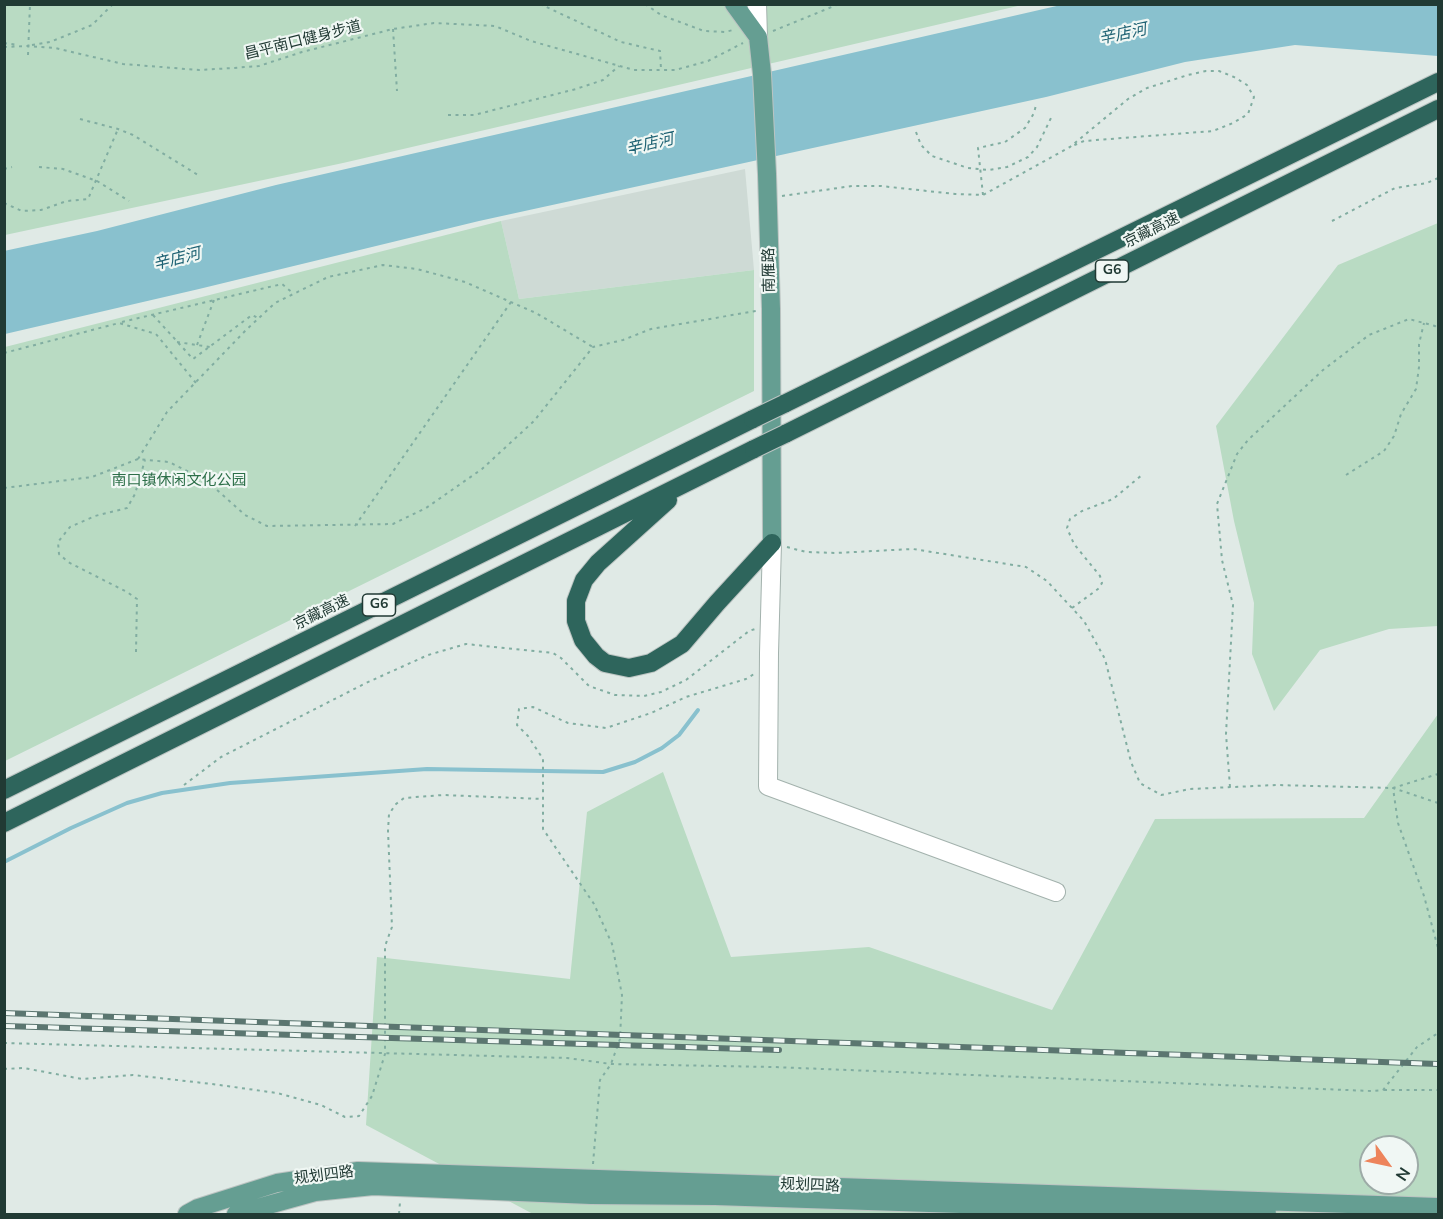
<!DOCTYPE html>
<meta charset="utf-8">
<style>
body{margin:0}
#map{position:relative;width:1443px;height:1219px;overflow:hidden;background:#e0eae6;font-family:"Nunito Sans",sans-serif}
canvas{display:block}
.frame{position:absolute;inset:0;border:6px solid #213a34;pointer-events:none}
.north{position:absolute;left:1359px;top:1135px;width:60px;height:60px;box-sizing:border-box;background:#f0f7f4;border:2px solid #9daba7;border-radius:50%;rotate:123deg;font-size:16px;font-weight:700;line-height:24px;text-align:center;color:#213a34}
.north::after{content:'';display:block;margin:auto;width:21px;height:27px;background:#ed845b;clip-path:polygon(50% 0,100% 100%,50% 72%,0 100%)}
</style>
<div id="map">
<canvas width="1443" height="1219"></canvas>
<div class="frame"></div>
<div class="north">N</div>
</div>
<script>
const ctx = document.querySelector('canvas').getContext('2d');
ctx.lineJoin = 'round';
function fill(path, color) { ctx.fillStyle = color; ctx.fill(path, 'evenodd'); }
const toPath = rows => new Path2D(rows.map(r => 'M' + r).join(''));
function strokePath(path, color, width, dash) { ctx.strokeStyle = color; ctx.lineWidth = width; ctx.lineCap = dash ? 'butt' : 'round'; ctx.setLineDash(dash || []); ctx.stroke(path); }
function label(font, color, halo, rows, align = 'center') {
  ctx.font = font + ' "Nunito Sans","Noto Sans SC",sans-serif'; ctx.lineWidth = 4.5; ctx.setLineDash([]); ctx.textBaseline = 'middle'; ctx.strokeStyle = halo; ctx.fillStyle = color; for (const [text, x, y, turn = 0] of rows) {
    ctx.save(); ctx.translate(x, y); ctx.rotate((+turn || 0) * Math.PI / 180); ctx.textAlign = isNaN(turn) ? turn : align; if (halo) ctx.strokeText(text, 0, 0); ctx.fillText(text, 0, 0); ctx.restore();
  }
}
fill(toPath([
 [745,169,754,270,519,299,501,221]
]), '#cedad5');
fill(toPath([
 [4,5,1022,5,343,163,5,235],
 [501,221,519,299,754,270,754,391,5,761,5,347],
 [1438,223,1438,626,1389,629,1320,650,1274,711,1252,654,1254,603,1234,521,1216,426,1338,265],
 [1438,714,1438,1214,533,1214,366,1125,377,957,570,979,587,812,663,772,731,957,869,947,1052,1010,1155,819,1364,818],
 [1371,1147,1407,1147,1407,1183,1371,1183]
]), '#b9dbc3');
fill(toPath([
 [1061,5,1438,5,1438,56,1295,45,1185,62,1046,97,479,221,199,289,5,334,4,251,97,231,276,185]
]), '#89c1ce');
strokePath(toPath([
 [4,862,71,828,127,803,162,793,230,783,427,769,603,772,635,762,662,748,679,735,698,710]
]), '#89c1ce', 4);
const minor = toPath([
 [757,4,758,37],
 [772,543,769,653,768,786,1056,892]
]);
const major = toPath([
 [734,4,758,37,762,74,767,174,771,309,772,543],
 [187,1214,198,1208,277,1183,358,1171,1438,1207],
 [236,1214,315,1192,373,1186,591,1195,715,1196,1267,1214]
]);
const highway = toPath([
 [784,404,1438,82],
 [785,434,1438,109],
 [668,500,598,563,584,580,576,601,576,621,583,640,596,656,605,663,629,668,651,663,682,644,717,603,772,543],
 [4,790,753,419],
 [4,823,754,449]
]);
strokePath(minor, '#a3b2ad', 20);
strokePath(major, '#bcc4c2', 20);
strokePath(highway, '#bcc4c2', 20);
strokePath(toPath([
 [540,4,621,42,660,51,661,69],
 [645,4,661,15,704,31,725,32,733,30],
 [393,29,397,91],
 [773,31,839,4],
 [4,43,18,45],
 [32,45,50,42,92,25,113,4],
 [4,47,28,46,55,48,123,64,199,70,233,68,259,66,302,52,393,29,434,23,495,26,531,41,634,70,675,70,708,61,743,43],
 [28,55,30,4],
 [448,115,474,115,576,89,603,80,619,66],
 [80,119,118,129,133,135,198,175],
 [916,132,921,145,932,156,968,168,989,170,1007,167,1028,157,1037,147,1051,118],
 [39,167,63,169,97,181,129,201],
 [4,169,12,167],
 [983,195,978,148,1005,142,1025,128,1034,113,1036,105],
 [782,196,852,186,881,186,955,194,983,195,1070,147,1128,99,1147,88,1188,75,1206,71,1219,71,1234,77,1247,85,1254,97,1248,114,1233,123,1213,131,1084,141,1070,147],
 [4,203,22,211,41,210,67,201,88,199,118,129],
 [1332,221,1395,188,1427,183,1438,178],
 [153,315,193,359,252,315,258,318],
 [122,322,282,284,294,294],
 [177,342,210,347],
 [197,345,214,300],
 [4,353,119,323,156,334,196,383],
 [138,459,167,412,246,330,275,303,328,277,383,265,417,269,465,282,536,313,593,347],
 [1346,475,1384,451,1394,436,1401,414,1416,389,1419,367,1419,344,1424,323],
 [4,488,92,477,138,459,169,462,193,474,217,490,245,515,267,526,393,524,426,508,482,469,534,421,593,347,623,340,651,329,756,311],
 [355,526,511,302],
 [787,547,806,552,835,553,913,549,1026,567,1047,581,1084,621,1105,659,1131,762,1140,783,1161,795,1190,789,1276,785,1393,788,1438,774],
 [1072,608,1098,589,1102,583,1100,576,1074,544,1067,528,1070,519,1082,511,1113,499,1142,475],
 [136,652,137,599,127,592,68,562,59,554,58,542,70,527,95,516,127,508,135,494,145,460],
 [184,785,221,757,366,683,428,655,466,644,553,653,561,658,589,686,615,695,644,696,661,692,686,680,749,631,755,629],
 [1230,787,1226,734,1233,605,1222,560,1217,504,1237,454,1248,440,1323,370,1369,335,1409,319,1435,326,1438,329],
 [1438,803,1393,788,1398,823,1424,896,1438,948],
 [4,1043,567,1058,611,1064,773,1067,1371,1091,1383,1090,1417,1047,1438,1033],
 [4,1069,24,1068,82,1079,133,1075,212,1084,277,1093,321,1105,345,1117,359,1116,372,1096,385,1054,385,946,392,927,388,831,389,814,396,804,404,798,443,795,543,799],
 [1384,1090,1438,1090],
 [593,1164,600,1080,611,1064,620,1039,622,995,612,944,594,904,543,829,543,759,528,736,517,725,519,709,533,707,568,723,606,728,651,713,686,697,746,679,754,674],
 [399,1214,400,1202]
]), '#81ada1', 2, [3, 4.5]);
strokePath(minor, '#fff', 18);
strokePath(major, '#659e92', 18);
strokePath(highway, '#2e655c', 18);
const rail = toPath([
 [4,1013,1438,1064],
 [4,1026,779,1050]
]);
strokePath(rail, '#5b7670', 6);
strokePath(rail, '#f0f7f4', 4, [11]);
const highwayBridge = toPath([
 [753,419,784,404],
 [754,449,785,434]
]);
strokePath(highwayBridge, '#bcc4c2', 20, []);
strokePath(highwayBridge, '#2e655c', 18);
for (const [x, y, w] of [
 [1112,271,33],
 [379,605,33]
]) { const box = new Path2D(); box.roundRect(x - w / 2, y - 11, w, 22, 4.5); ctx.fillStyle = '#f0f7f4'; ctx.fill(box); strokePath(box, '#213a34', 1.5); }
label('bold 14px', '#213a34', null, [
 ["G6",1112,271],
 ["G6",379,605]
]);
label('15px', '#213a34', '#f0f7f4', [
 ["昌平南口健身步道",303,41,-14],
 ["京藏高速",1152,231,-26],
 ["南雁路",770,270,-91],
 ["京藏高速",322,613,-26],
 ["规划四路",324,1176,-7],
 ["规划四路",810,1186,2]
]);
label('15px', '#2d6f49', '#f0f7f4', [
 ["南口镇休闲文化公园",179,481]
]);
label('italic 16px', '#1e6273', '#f0f7f4', [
 ["辛店河",1123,35,-12],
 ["辛店河",650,145,-13],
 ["辛店河",177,260,-14]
]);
</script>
